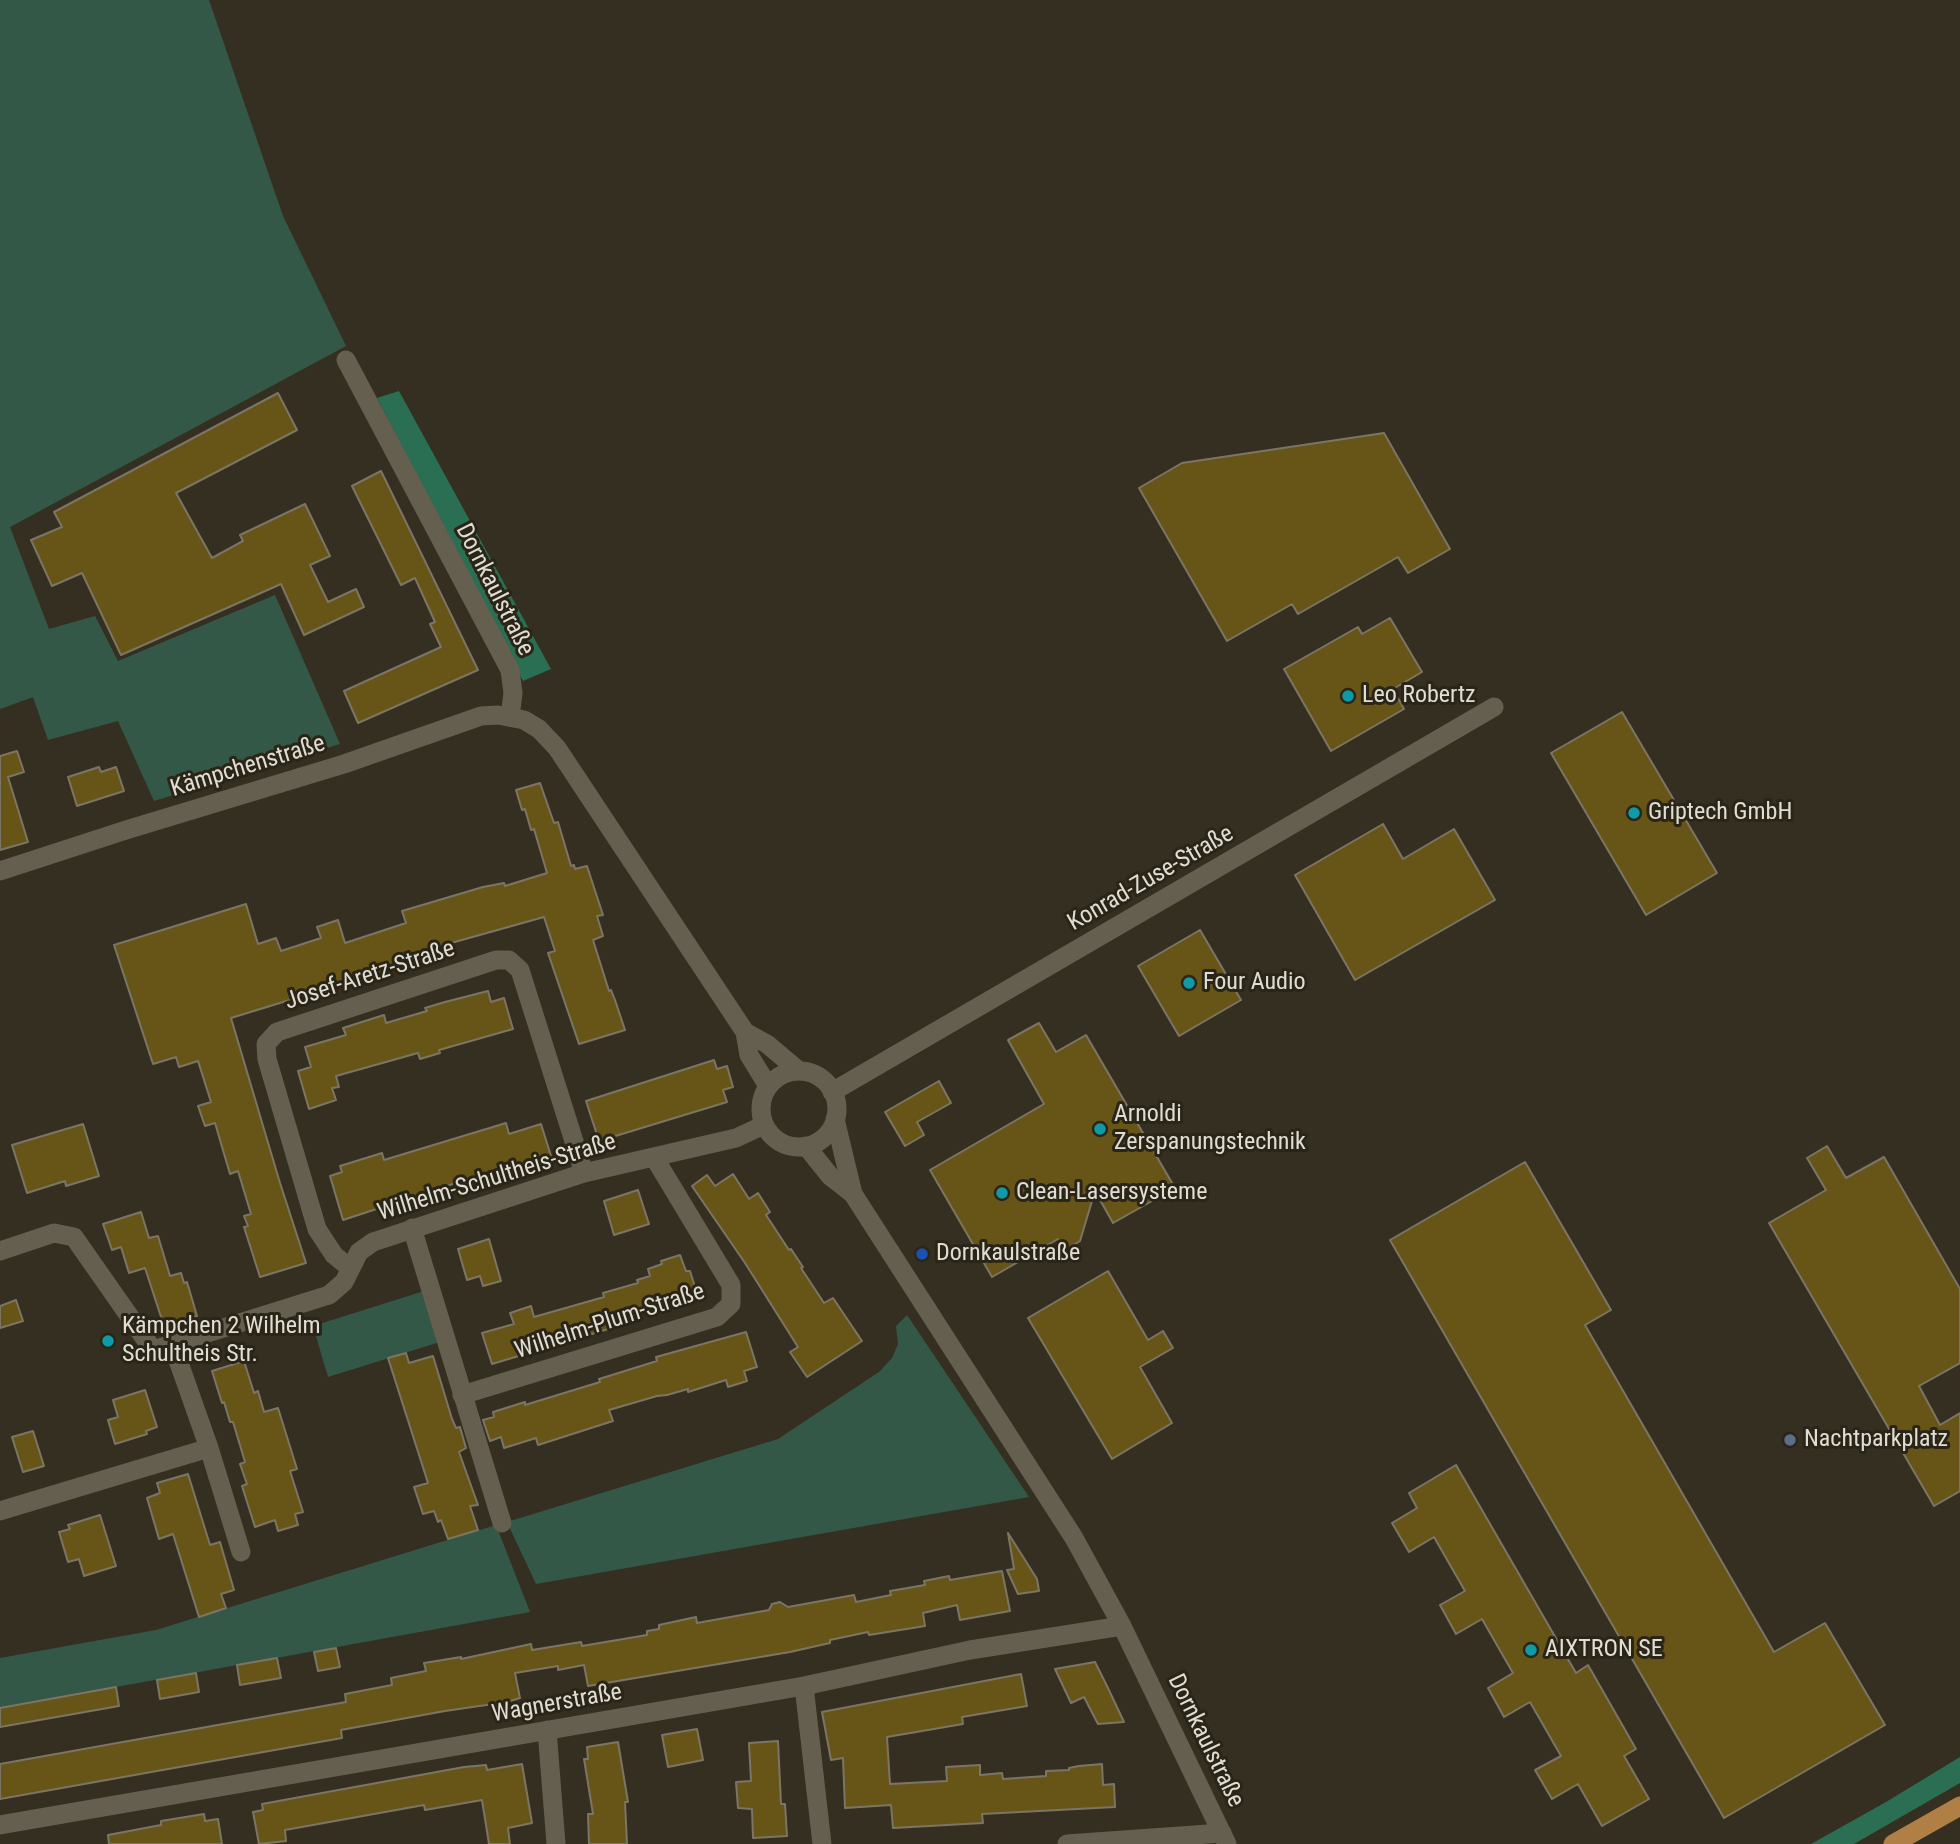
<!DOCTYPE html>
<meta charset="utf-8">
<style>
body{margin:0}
canvas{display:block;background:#342f20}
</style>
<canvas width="1960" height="1844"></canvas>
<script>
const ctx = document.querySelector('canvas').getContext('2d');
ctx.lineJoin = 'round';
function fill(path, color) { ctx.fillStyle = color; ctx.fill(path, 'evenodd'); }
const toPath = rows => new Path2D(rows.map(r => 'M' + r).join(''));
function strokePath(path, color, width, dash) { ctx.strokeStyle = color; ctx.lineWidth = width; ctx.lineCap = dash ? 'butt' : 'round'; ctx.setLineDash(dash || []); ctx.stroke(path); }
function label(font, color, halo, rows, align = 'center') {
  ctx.font = font + ' "Roboto Condensed",sans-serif'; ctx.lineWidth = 6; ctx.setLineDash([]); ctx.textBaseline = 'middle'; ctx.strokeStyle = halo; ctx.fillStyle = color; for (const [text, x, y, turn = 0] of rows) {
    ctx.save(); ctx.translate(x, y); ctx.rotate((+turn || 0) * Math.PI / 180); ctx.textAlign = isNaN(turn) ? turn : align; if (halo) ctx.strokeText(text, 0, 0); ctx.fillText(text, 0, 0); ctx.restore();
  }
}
fill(toPath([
 [0,0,209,0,283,216,346,346,10,527,49,629,95,616,118,661,275,595,340,744,154,801,118,721,48,740,33,697,0,709],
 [424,1291,440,1342,328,1377,313,1326],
 [907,1315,1029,1497,536,1584,507,1522,778,1439,879,1372,892,1358,898,1344,896,1326],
 [496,1525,530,1612,0,1708,0,1658,156,1630]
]), '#345848');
fill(toPath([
 [399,391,551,669,523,681,377,398],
 [1960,1757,1960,1783,1854,1844,1811,1844,1886,1802]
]), '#2a6e53');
const building = toPath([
 [278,393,297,430,176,493,212,558,243,541,240,535,305,504,330,556,310,565,328,602,356,589,364,607,304,635,281,584,121,655,82,573,52,586,31,540,62,527,54,512,278,393],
 [1384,433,1450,549,1408,573,1398,557,1298,614,1292,604,1227,641,1139,488,1182,463,1384,433],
 [381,471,478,670,358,723,344,691,441,647,430,624,435,622,415,578,401,585,352,486,381,471],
 [1390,618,1422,672,1393,689,1404,709,1331,751,1284,669,1358,627,1362,634,1390,618],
 [1622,712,1717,873,1646,915,1551,753,1622,712],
 [17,751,24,772,8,777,28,842,0,850,0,756,17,751],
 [99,767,101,772,116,767,124,791,77,806,68,777,99,767],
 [540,783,554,823,558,822,571,866,574,865,575,869,587,866,603,915,597,916,603,936,593,940,609,991,611,990,615,1000,625,1030,579,1044,548,953,555,951,544,917,394,959,397,967,231,1018,280,1183,306,1263,260,1277,244,1227,248,1226,244,1216,251,1214,238,1171,230,1174,215,1123,205,1126,198,1106,211,1102,198,1061,179,1067,176,1057,153,1064,114,945,246,904,258,944,276,938,281,951,321,938,317,927,338,920,345,943,406,923,402,911,483,887,504,883,505,886,547,873,534,829,531,830,525,809,522,810,516,790,540,783],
 [1383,824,1403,859,1454,829,1495,900,1355,980,1295,875,1383,824],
 [1200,930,1241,1000,1179,1036,1138,966,1200,930],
 [488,991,491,1002,504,998,513,1029,439,1050,440,1053,420,1059,418,1053,336,1076,339,1087,332,1088,336,1100,309,1109,298,1071,311,1067,305,1047,346,1035,343,1028,365,1021,384,1015,386,1023,427,1011,425,1008,445,1002,488,991],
 [1039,1023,1056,1052,1086,1035,1175,1188,1113,1223,1095,1191,1080,1241,1065,1250,1058,1239,992,1277,930,1170,1044,1104,1008,1040,1039,1023],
 [714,1060,717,1069,727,1066,733,1087,723,1090,727,1102,599,1141,586,1101,714,1060],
 [939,1081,951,1103,917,1122,924,1135,905,1146,885,1112,939,1081],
 [506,1123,509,1134,541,1124,551,1156,478,1179,477,1176,343,1220,330,1176,342,1172,340,1166,382,1153,384,1160,506,1123],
 [83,1124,99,1176,66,1186,65,1181,27,1193,12,1145,83,1124],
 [1827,1146,1846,1178,1884,1157,1960,1289,1960,1363,1919,1386,1940,1425,1960,1413,1960,1491,1934,1506,1769,1223,1826,1190,1807,1158,1827,1146],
 [1525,1162,1611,1310,1585,1325,1774,1652,1825,1623,1885,1725,1724,1818,1390,1240,1525,1162],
 [733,1174,749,1199,758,1193,770,1212,766,1215,789,1250,791,1249,803,1267,801,1268,824,1303,833,1298,862,1341,807,1377,790,1352,798,1347,745,1263,692,1186,707,1175,715,1186,733,1174],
 [638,1190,649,1224,614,1235,604,1201,638,1190],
 [141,1212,149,1238,158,1236,170,1276,181,1273,184,1283,187,1282,197,1316,164,1326,145,1268,129,1273,121,1247,112,1250,103,1224,141,1212],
 [489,1239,501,1281,483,1286,480,1276,467,1280,458,1249,489,1239],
 [680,1255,686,1271,690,1271,695,1287,692,1296,636,1313,638,1320,492,1364,482,1333,514,1324,510,1313,531,1306,534,1317,604,1297,603,1293,638,1283,637,1280,650,1276,648,1269,662,1264,661,1261,680,1255],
 [1108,1271,1148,1340,1163,1331,1173,1348,1140,1367,1172,1423,1112,1459,1028,1318,1108,1271],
 [16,1300,23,1321,0,1328,0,1306,16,1300],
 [746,1332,757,1367,744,1371,747,1381,728,1387,726,1380,688,1392,688,1389,667,1395,657,1396,609,1410,613,1421,538,1445,536,1438,504,1448,501,1437,490,1441,483,1420,494,1417,493,1412,525,1402,525,1405,600,1382,599,1379,657,1361,656,1357,746,1332],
 [406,1353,409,1363,433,1356,452,1419,456,1428,460,1427,466,1448,459,1452,478,1505,470,1506,478,1530,448,1539,441,1520,438,1522,434,1511,423,1514,414,1487,428,1483,388,1358,406,1353],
 [244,1361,254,1393,258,1391,264,1412,278,1408,297,1469,290,1471,303,1512,295,1514,298,1525,278,1531,275,1520,255,1527,242,1486,247,1484,240,1464,245,1462,233,1422,230,1422,224,1402,222,1403,212,1371,244,1361],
 [145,1390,157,1427,146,1431,147,1434,115,1444,108,1420,118,1417,113,1400,145,1390],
 [33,1431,44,1466,23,1472,12,1437,33,1431],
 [1456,1465,1576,1673,1588,1665,1636,1749,1624,1756,1649,1799,1602,1826,1578,1784,1552,1799,1535,1770,1561,1756,1530,1702,1504,1717,1488,1688,1513,1673,1482,1619,1456,1634,1440,1605,1465,1591,1434,1537,1409,1552,1392,1523,1417,1508,1409,1493,1456,1465],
 [188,1474,210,1545,220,1542,234,1590,221,1594,226,1608,199,1617,173,1534,159,1539,147,1498,160,1493,157,1483,188,1474],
 [100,1515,116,1566,84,1576,79,1559,68,1562,59,1532,70,1529,68,1525,100,1515],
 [1008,1533,1037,1579,1039,1591,1018,1594,1007,1570,1014,1569,1008,1533],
 [1002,1571,1010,1611,960,1620,957,1605,923,1613,925,1626,869,1635,868,1632,830,1640,830,1643,790,1652,588,1686,584,1665,558,1670,558,1666,515,1673,520,1698,507,1702,445,1711,341,1730,342,1738,0,1799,0,1764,346,1702,345,1694,392,1685,391,1678,426,1671,424,1663,461,1657,461,1659,531,1644,532,1650,581,1642,582,1646,647,1635,647,1631,659,1629,659,1625,696,1617,697,1623,769,1610,772,1604,780,1602,788,1607,854,1595,856,1602,891,1595,890,1591,925,1585,924,1581,949,1576,950,1580,1002,1571],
 [336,1648,340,1667,318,1671,314,1652,336,1648],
 [277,1658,281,1678,240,1685,237,1665,277,1658],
 [1095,1662,1107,1686,1124,1722,1098,1724,1084,1697,1071,1703,1055,1669,1095,1662],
 [196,1673,199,1692,160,1699,157,1680,196,1673],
 [1021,1674,1027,1706,962,1717,963,1724,887,1737,890,1784,947,1781,946,1767,980,1765,980,1775,1002,1773,1003,1779,1046,1776,1046,1771,1069,1770,1069,1768,1079,1766,1102,1764,1103,1785,1114,1784,1115,1807,982,1814,983,1823,893,1828,891,1805,845,1808,843,1758,831,1760,822,1712,1021,1674],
 [116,1687,119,1706,0,1727,0,1708,116,1687],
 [697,1729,703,1760,668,1767,662,1735,697,1729],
 [778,1741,781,1804,785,1804,787,1836,753,1838,752,1809,738,1808,736,1782,751,1781,749,1743,778,1741],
 [618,1742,628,1802,625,1802,627,1844,589,1844,588,1814,593,1814,584,1759,588,1759,587,1747,618,1742],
 [522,1764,532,1823,508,1828,510,1844,489,1844,482,1800,425,1810,424,1805,285,1830,286,1841,259,1844,253,1812,263,1810,262,1804,464,1767,486,1765,487,1770,522,1764],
 [204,1814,205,1821,218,1819,222,1844,109,1844,108,1835,161,1825,161,1821,204,1814]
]);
fill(building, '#675517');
strokePath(building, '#7b7565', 2);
strokePath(toPath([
 [346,360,510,670,513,693,510,717],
 [832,1092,1494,707],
 [412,1228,502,1523],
 [0,1251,54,1233,74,1237,153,1350,329,1295,344,1282,359,1252,373,1242,584,1173,736,1138,764,1125],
 [350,1268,334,1255,317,1229,267,1059,266,1044,277,1032,496,960,509,960,520,970,584,1173],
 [173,1346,209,1448],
 [462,1395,717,1317,731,1304,731,1285,654,1157],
 [0,1511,209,1448,241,1552],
 [804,1686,822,1844],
 [547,1730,556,1844],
 [0,1825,804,1686,970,1650,1122,1626],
 [1067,1844,1222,1833]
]), '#645f4f', 19);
strokePath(toPath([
 [0,871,126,830,344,764,481,716,498,715,524,720,539,729,557,748,745,1032,749,1055,768,1086],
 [745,1032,767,1044,799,1071],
 '761 1109a38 38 0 1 1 76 0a38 38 0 1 1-76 0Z',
 [835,1119,853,1194],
 [806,1146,830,1176,853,1194,1074,1538,1122,1626,1227,1844]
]), '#645f4f', 19);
strokePath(toPath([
 [1893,1844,1960,1806]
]), '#b07f45', 19);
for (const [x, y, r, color] of [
 [1348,696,7,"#0f9aa8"],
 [1634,813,7,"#0f9aa8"],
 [1189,983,7,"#0f9aa8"],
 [1100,1129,7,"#0f9aa8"],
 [1002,1193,7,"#0f9aa8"],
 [922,1254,7,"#1a4fb4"],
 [108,1341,7,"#0f9aa8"],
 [1790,1440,7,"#5c6f8a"],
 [1531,1650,7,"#0f9aa8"]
]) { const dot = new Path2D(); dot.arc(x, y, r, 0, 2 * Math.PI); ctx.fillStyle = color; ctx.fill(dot); strokePath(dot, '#2a2517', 2.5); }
label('24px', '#e0ded4', '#2a2517', [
 ["Dornkaulstraße",494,590,63],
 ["Kämpchenstraße",248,767,-17],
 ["Konrad-Zuse-Straße",1151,879,-30],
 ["Josef-Aretz-Straße",370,976,-18],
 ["Wilhelm-Schultheis-Straße",497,1178,-17],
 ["Wilhelm-Plum-Straße",610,1322,-18],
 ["Wagnerstraße",557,1704,-10],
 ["Dornkaulstraße",1205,1741,64]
]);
label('24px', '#e0ded4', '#2a2517', [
 ["Leo Robertz",1362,696],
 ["Griptech GmbH",1648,813],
 ["Four Audio",1203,983],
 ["Arnoldi",1114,1115],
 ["Zerspanungstechnik",1114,1143],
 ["Clean-Lasersysteme",1016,1193],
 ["Dornkaulstraße",936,1254],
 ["Kämpchen 2 Wilhelm",122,1327],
 ["Schultheis Str.",122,1355],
 ["Nachtparkplatz",1804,1440],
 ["AIXTRON SE",1545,1650]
], 'left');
</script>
